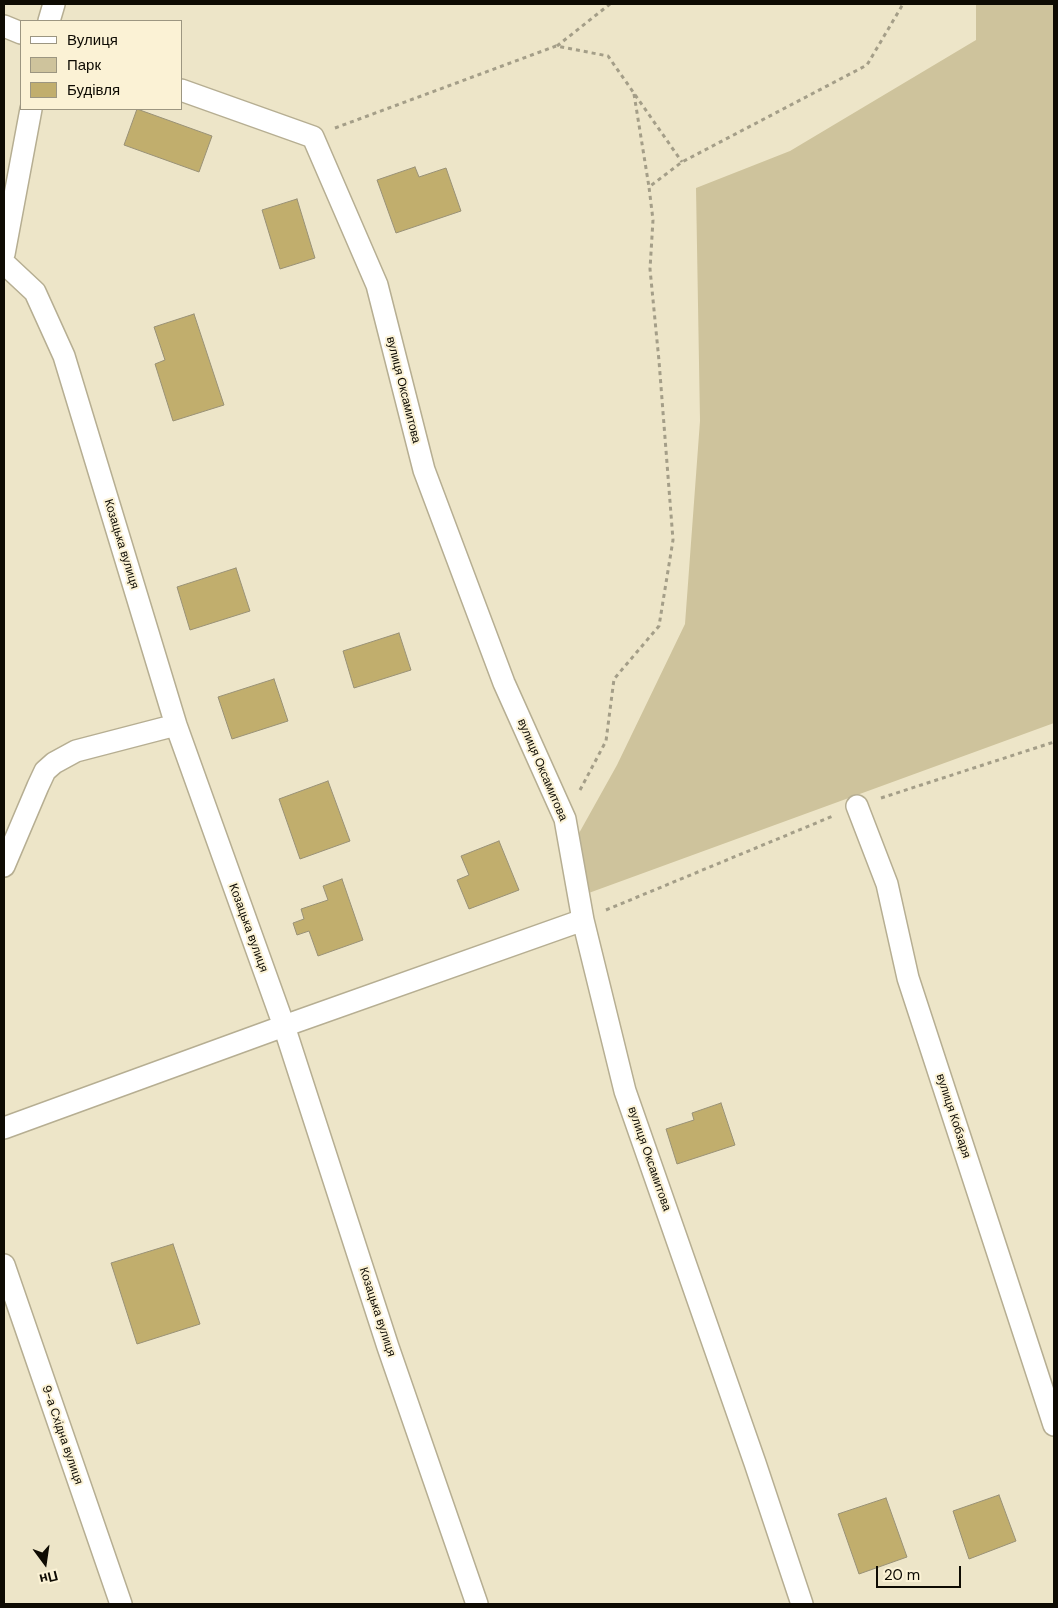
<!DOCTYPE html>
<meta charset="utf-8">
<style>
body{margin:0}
#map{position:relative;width:1058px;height:1608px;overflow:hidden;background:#ede5c8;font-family:"DM Sans",sans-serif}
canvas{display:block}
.frame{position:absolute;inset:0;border:5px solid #0e0b03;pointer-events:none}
.legend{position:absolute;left:20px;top:20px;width:162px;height:90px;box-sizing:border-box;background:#fbf2d5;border:1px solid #9c9681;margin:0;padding:6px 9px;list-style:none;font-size:15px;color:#0e0b03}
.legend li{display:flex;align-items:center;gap:10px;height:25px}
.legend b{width:25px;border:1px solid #9c9681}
.north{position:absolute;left:20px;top:1538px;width:50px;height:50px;-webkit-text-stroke:4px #fbf2d5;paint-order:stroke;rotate:166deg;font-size:14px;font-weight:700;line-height:20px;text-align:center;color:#0e0b03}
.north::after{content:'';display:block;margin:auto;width:18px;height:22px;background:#0e0b03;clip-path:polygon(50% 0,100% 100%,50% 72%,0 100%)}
.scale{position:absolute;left:876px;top:1566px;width:85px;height:22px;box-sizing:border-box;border:2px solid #0e0b03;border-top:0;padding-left:6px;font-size:15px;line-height:18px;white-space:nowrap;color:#0e0b03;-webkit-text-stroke:4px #fbf2d5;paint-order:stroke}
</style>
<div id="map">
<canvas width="1058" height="1608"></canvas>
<div class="frame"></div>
<ul class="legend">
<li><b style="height:6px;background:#fff"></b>Вулиця</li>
<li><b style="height:14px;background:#cec39c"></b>Парк</li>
<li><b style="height:14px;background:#c1ae6d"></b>Будівля</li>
</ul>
<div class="north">Пн</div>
<div class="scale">20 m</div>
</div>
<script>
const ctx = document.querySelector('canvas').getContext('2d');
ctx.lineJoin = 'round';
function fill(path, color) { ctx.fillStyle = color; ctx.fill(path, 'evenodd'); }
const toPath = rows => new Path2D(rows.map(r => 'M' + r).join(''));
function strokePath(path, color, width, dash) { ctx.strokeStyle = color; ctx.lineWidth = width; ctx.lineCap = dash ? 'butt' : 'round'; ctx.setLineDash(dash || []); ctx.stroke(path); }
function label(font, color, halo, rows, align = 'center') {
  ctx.font = font + ' "DM Sans",sans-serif'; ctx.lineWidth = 4; ctx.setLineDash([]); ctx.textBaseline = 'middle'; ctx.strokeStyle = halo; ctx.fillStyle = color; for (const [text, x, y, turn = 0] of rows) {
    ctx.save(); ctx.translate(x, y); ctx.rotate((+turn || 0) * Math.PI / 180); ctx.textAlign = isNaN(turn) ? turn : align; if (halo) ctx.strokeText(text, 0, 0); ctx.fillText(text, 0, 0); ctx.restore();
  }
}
fill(toPath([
 [976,4,1054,4,1054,723,586,894,578,835,617,765,685,624,700,421,696,188,790,151,976,40]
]), '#cec39c');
const building = toPath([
 [137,109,212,136,199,172,124,145,137,109],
 [415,167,419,177,446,168,461,211,396,233,377,180,415,167],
 [297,199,315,258,280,269,262,210,297,199],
 [194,314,224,405,173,421,155,364,165,360,154,327,194,314],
 [236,568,250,611,190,630,177,587,236,568],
 [399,633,411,670,354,688,343,651,399,633],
 [274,679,288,721,232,739,218,697,274,679],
 [328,781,350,841,300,859,279,799,328,781],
 [499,841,519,890,469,909,457,880,469,875,461,856,499,841],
 [342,879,363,940,318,956,309,931,297,935,293,923,304,919,301,909,328,900,323,886,342,879],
 [721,1103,735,1145,677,1164,666,1129,694,1120,692,1113,721,1103],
 [173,1244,200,1324,137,1344,111,1263,173,1244],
 [999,1495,1016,1541,969,1559,953,1511,999,1495],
 [886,1498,907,1557,859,1574,838,1514,886,1498]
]);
fill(building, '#c1ae6d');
strokePath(building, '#999176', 1);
const street = toPath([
 [49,21,54,4],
 [4,26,21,33],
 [181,90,313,137,377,285,424,470,504,683,565,819,583,920,625,1091,755,1463,802,1604],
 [4,254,31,109],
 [4,263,35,292,64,356,176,725,284,1026,388,1347,477,1604],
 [857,806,887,884,908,978,1054,1425],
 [4,866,38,786,45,771,54,763,76,751,176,725],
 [4,1128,284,1026,583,920],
 [4,1265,121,1604]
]);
strokePath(street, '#b6ae92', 24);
strokePath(toPath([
 [557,46,610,4],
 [634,94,649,187],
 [335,128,556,46,608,56,682,162],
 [580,790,606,741,614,679,659,626,673,540,659,361,650,269,653,220,649,187,682,162,867,65,903,4],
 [881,798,1054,742],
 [606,910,833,816]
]), '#a49e88', 3, [4, 4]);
strokePath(street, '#fff', 21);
label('12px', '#0e0b03', '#fbf2d5', [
 ["вулиця Оксамитова",403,390,76],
 ["Козацька вулиця",121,544,73],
 ["вулиця Оксамитова",542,770,67],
 ["Козацька вулиця",248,928,70],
 ["вулиця Кобзаря",953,1116,72],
 ["вулиця Оксамитова",649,1159,71],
 ["Козацька вулиця",377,1312,72],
 ["9-а Східна вулиця",62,1435,71]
]);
</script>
